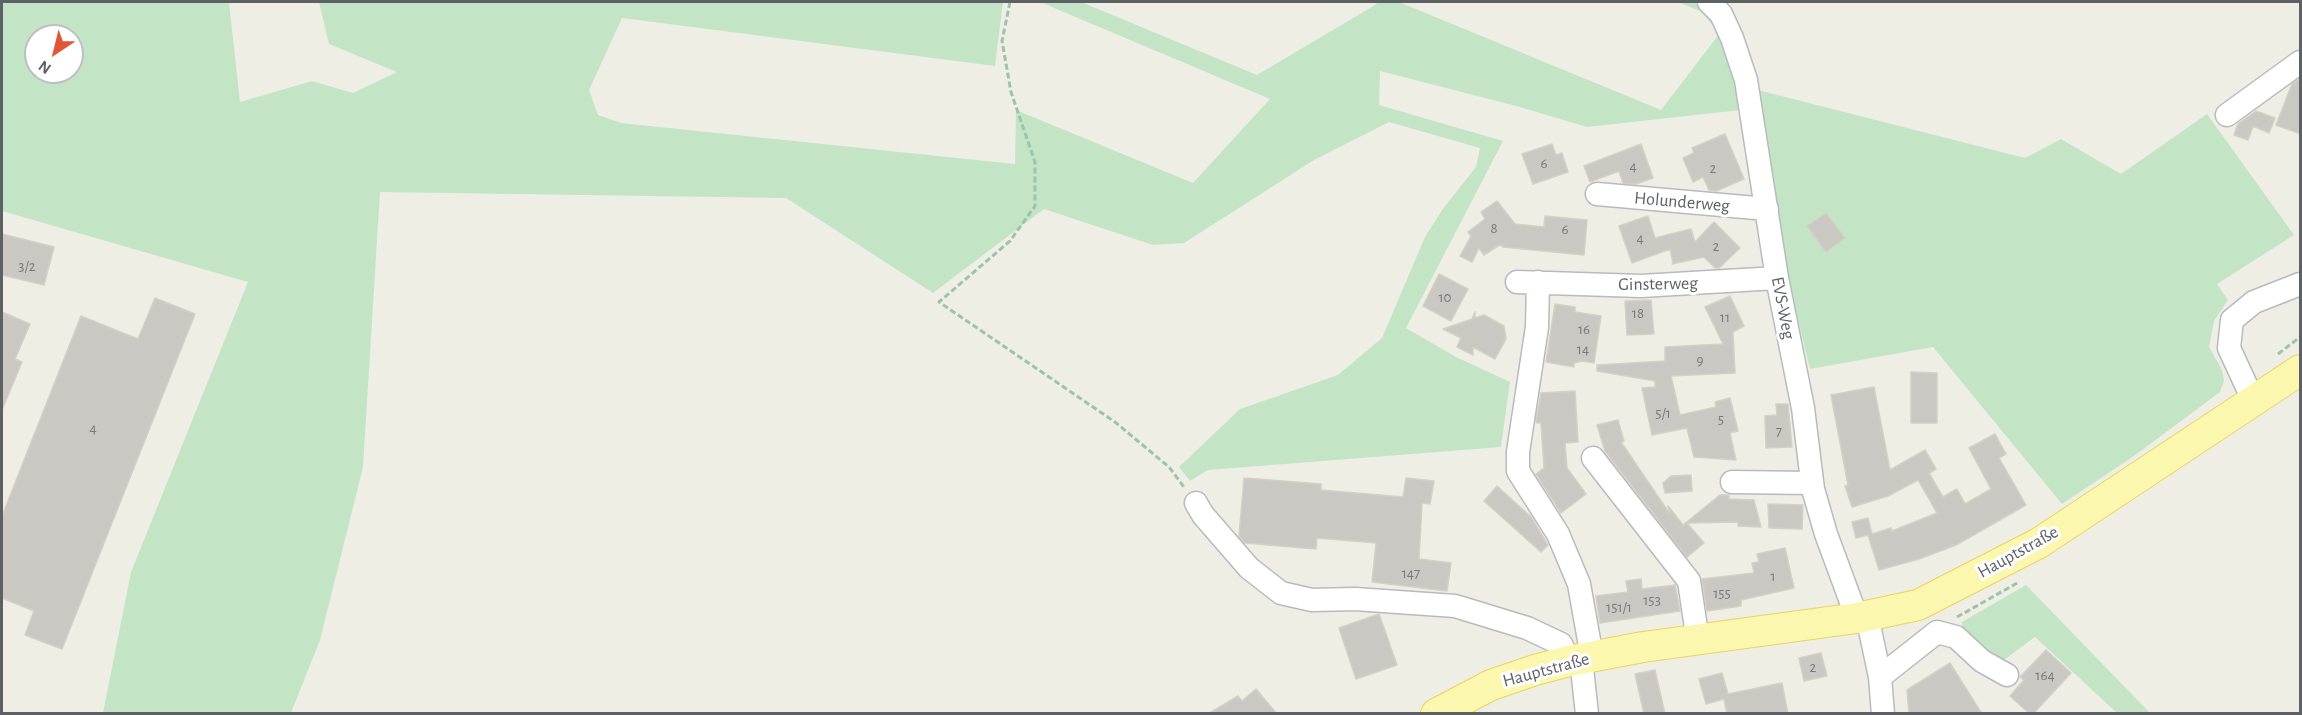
<!DOCTYPE html>
<meta charset="utf-8">
<style>
body{margin:0}
#map{position:relative;width:2302px;height:715px;overflow:hidden;background:#efeee5;font-family:"Alegreya Sans",sans-serif}
canvas{display:block}
.frame{position:absolute;inset:0;border:3px solid #5d6065;pointer-events:none}
.north{position:absolute;left:24px;top:24px;width:60px;height:60px;box-sizing:border-box;background:#fff;border:2px solid #bebfc1;border-radius:50%;rotate:215deg;font-size:16px;font-weight:700;line-height:24px;text-align:center;color:#5d6065}
.north::after{content:'';display:block;margin:auto;width:21px;height:27px;background:#e25638;clip-path:polygon(50% 0,100% 100%,50% 72%,0 100%)}
</style>
<div id="map">
<canvas width="2302" height="715"></canvas>
<div class="frame"></div>
<div class="north">N</div>
</div>
<script>
const ctx = document.querySelector('canvas').getContext('2d');
ctx.lineJoin = 'round';
function fill(path, color) { ctx.fillStyle = color; ctx.fill(path, 'evenodd'); }
const toPath = rows => new Path2D(rows.map(r => 'M' + r).join(''));
function strokePath(path, color, width, dash) { ctx.strokeStyle = color; ctx.lineWidth = width; ctx.lineCap = dash ? 'butt' : 'round'; ctx.setLineDash(dash || []); ctx.stroke(path); }
function label(font, color, halo, rows, align = 'center') {
  ctx.font = font + ' "Alegreya Sans",sans-serif'; ctx.lineWidth = 6; ctx.setLineDash([]); ctx.textBaseline = 'middle'; ctx.strokeStyle = halo; ctx.fillStyle = color; for (const [text, x, y, turn = 0] of rows) {
    ctx.save(); ctx.translate(x, y); ctx.rotate((+turn || 0) * Math.PI / 180); ctx.textAlign = isNaN(turn) ? turn : align; if (halo) ctx.strokeText(text, 0, 0); ctx.fillText(text, 0, 0); ctx.restore();
  }
}
fill(toPath([
 [2,2,229,2,240,102,312,81,353,93,397,72,329,44,319,2,1003,2,995,66,622,18,589,90,598,115,621,123,1015,164,1016,110,1193,183,1270,99,1040,2,1081,2,1257,75,1375,5,1378,2,1399,2,1661,110,1720,33,1700,11,1678,2,1694,2,1713,15,1736,67,1741,110,1587,127,1516,106,1380,71,1379,105,1503,141,1406,328,1456,357,1510,382,1501,447,1208,470,1190,481,1179,467,1240,409,1338,375,1382,338,1425,237,1442,210,1476,167,1480,148,1389,122,1314,160,1184,243,1153,245,1044,209,933,293,786,198,380,192,363,467,320,640,291,713,103,713,131,572,248,282,2,211],
 [36,36,72,36,72,72,36,72],
 [1754,89,2025,158,2061,139,2121,174,2207,114,2294,235,2217,284,2228,300,2214,321,2209,347,2222,370,2224,381,2220,392,2134,456,2062,504,1933,347,1810,369,1783,257],
 [2026,585,2150,713,2117,713,2035,637,2004,660,1986,659,1962,634,1962,622]
]), '#c3e5c6');
const building = toPath([
 [2301,78,2301,134,2276,125,2292,84,2301,78],
 [2256,111,2275,118,2269,133,2253,126,2248,140,2234,135,2238,124,2256,111],
 [1725,134,1744,179,1716,191,1709,190,1703,177,1693,182,1683,158,1694,153,1692,148,1725,134],
 [1552,144,1556,155,1562,153,1568,172,1533,184,1522,154,1552,144],
 [1641,144,1653,178,1636,184,1623,183,1619,171,1590,182,1584,166,1641,144],
 [1497,201,1515,224,1544,227,1545,216,1587,220,1584,255,1503,247,1501,244,1484,255,1479,248,1472,262,1460,256,1471,236,1468,232,1485,219,1481,212,1497,201],
 [1826,213,1845,238,1826,252,1807,226,1826,213],
 [1648,216,1655,238,1691,229,1695,242,1714,222,1740,248,1719,268,1715,268,1704,257,1672,264,1673,263,1670,249,1632,263,1619,226,1648,216],
 [2,234,54,247,44,285,2,275,2,234],
 [1439,274,1468,289,1451,321,1423,306,1439,274],
 [1730,296,1744,326,1733,332,1735,373,1671,376,1680,415,1716,407,1715,402,1730,398,1738,431,1730,433,1736,460,1694,457,1687,428,1652,435,1642,388,1655,387,1655,381,1597,371,1597,365,1665,361,1665,347,1723,344,1705,307,1730,296],
 [155,298,195,314,62,649,25,635,34,611,2,598,2,516,81,316,138,339,155,298],
 [1651,300,1654,334,1627,335,1625,301,1651,300],
 [1555,304,1575,307,1575,312,1601,316,1594,363,1582,361,1574,363,1574,367,1546,362,1555,304],
 [2,312,30,324,15,359,22,362,2,410,2,312],
 [1475,312,1475,318,1484,315,1504,326,1506,339,1495,359,1473,347,1473,355,1457,347,1461,338,1443,329,1472,319,1475,312],
 [1911,372,1937,373,1937,423,1911,423,1911,372],
 [1874,387,1890,470,1925,450,1936,469,1929,473,1943,497,1957,489,1965,504,1991,489,1969,448,1995,434,2006,454,1999,458,2026,505,1956,545,1919,559,1879,570,1868,535,1856,538,1852,522,1868,518,1872,534,1891,528,1892,531,1937,513,1918,480,1888,496,1852,507,1845,486,1848,485,1831,395,1874,387],
 [1575,391,1578,442,1565,443,1567,468,1586,494,1561,513,1536,474,1544,468,1541,423,1537,423,1536,421,1541,393,1575,391],
 [1776,404,1788,404,1792,447,1766,448,1765,416,1777,415,1776,404],
 [1618,420,1624,441,1621,442,1670,514,1668,506,1683,525,1720,495,1729,495,1729,499,1754,500,1761,527,1738,526,1738,522,1687,523,1704,543,1687,557,1605,451,1597,425,1618,420],
 [1691,475,1692,491,1665,493,1663,483,1671,476,1691,475],
 [1244,478,1321,484,1321,490,1403,497,1406,478,1434,481,1430,504,1422,503,1419,559,1451,563,1447,591,1372,582,1376,543,1317,538,1316,549,1245,543,1239,536,1244,478],
 [1497,486,1531,517,1548,545,1541,552,1484,501,1497,486],
 [1768,504,1803,505,1802,529,1769,528,1768,504],
 [1785,548,1794,588,1741,600,1741,606,1707,611,1702,579,1754,573,1752,563,1759,562,1757,554,1785,548],
 [1641,579,1642,589,1675,585,1680,611,1600,623,1596,596,1628,592,1626,581,1641,579],
 [1379,614,1397,665,1356,679,1339,628,1379,614],
 [2046,650,2071,673,2033,714,2030,714,2010,696,2024,680,2020,677,2046,650],
 [1821,653,1827,676,1804,681,1799,658,1821,653],
 [1950,663,1982,714,1909,714,1907,690,1950,663],
 [1655,670,1665,714,1644,714,1635,674,1655,670],
 [1722,673,1728,694,1782,683,1788,714,1727,714,1724,699,1706,704,1699,679,1722,673],
 [1256,689,1277,714,1208,714,1238,696,1242,701,1256,689]
]);
fill(building, '#cac8c2');
strokePath(building, '#d3d0c4', 1.5);
const minor = toPath([
 [1709,2,1721,14,1732,38,1746,80,1777,278,1803,408,1813,489,1826,534,1857,618],
 [2227,115,2300,62],
 [1597,194,1767,209],
 [1517,282,1641,286,1777,278],
 [1538,282,1537,327,1518,452,1518,471,1558,534,1579,584,1592,657],
 [2253,400,2229,348,2232,320,2254,302,2300,284],
 [1593,458,1689,581,1698,641],
 [1732,482,1812,483],
 [1196,503,1203,515,1249,568,1281,593,1312,600,1355,599,1455,606,1527,628,1561,644,1569,661],
 [1867,616,1880,677,1883,714],
 [1581,659,1587,714],
 [1880,677,1937,632,1956,637,1982,661,2007,675]
]);
const major = toPath([
 [1436,714,1491,685,1535,670,1569,661,1643,647,1857,618,1918,605,2039,543,2300,370]
]);
strokePath(minor, '#b8babf', 25);
strokePath(major, '#ecd261', 32);
strokePath(toPath([
 [1010,2,1002,41,1011,92,1035,162,1035,206,1010,241,939,302,1115,422,1169,467,1184,487],
 [2278,354,2300,337],
 [1957,617,2019,582]
]), '#9bc4ab', 3, [6, 3]);
strokePath(minor, '#fff', 22);
strokePath(major, '#fcf7ae', 30);
label('15px', '#787a7c', null, [
 ["6",1544,163],
 ["4",1633,166],
 ["2",1713,168],
 ["8",1494,228],
 ["6",1565,229],
 ["4",1640,238],
 ["2",1716,246],
 ["3/2",27,266],
 ["10",1445,297],
 ["18",1638,313],
 ["11",1725,317],
 ["16",1584,329],
 ["14",1583,349],
 ["9",1700,360],
 ["5/1",1663,413],
 ["5",1721,419],
 ["4",93,428],
 ["7",1779,431],
 ["147",1411,573],
 ["1",1773,576],
 ["155",1722,593],
 ["153",1652,600],
 ["151/1",1619,607],
 ["2",1813,667],
 ["164",2045,675]
]);
label('18px', '#5d6065', '#fff', [
 ["Holunderweg",1682,202,5],
 ["Ginsterweg",1658,284,-1],
 ["EVS-Weg",1783,308,79],
 ["Hauptstraße",2018,552,-29],
 ["Hauptstraße",1546,670,-15]
]);
</script>
